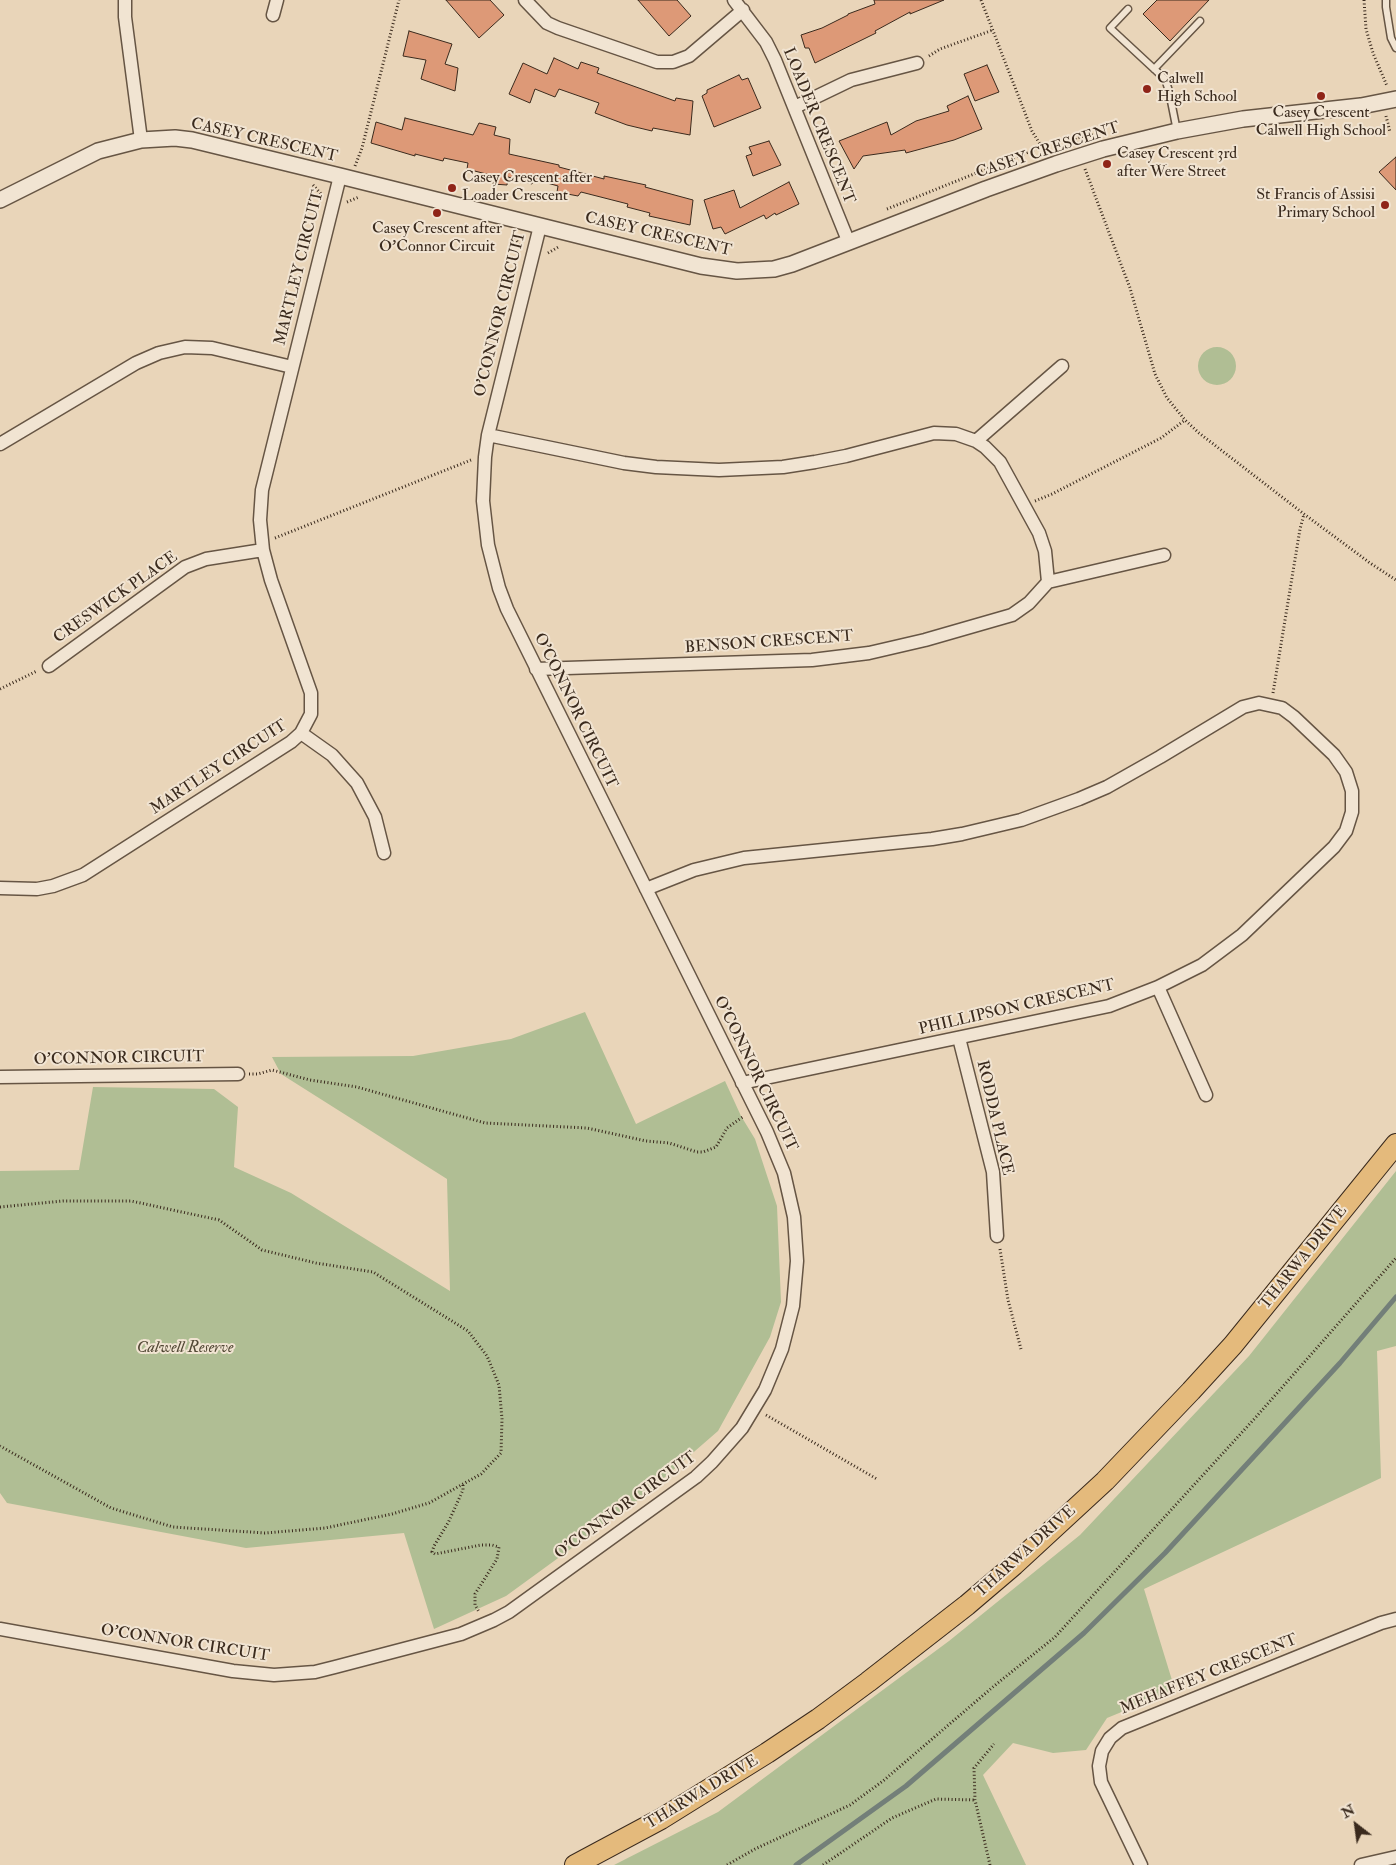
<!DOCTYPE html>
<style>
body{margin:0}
#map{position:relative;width:1396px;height:1865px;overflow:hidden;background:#e9d5b9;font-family:"IM FELL Double Pica",serif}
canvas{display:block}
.north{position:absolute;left:1331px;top:1800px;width:50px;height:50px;-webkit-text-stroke:4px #f1e4d2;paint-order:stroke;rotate:330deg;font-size:14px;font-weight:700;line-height:20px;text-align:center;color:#3a2a1d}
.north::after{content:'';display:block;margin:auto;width:18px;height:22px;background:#3a2a1d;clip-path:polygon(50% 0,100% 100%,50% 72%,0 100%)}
</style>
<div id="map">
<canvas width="1396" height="1865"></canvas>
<div class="north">N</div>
</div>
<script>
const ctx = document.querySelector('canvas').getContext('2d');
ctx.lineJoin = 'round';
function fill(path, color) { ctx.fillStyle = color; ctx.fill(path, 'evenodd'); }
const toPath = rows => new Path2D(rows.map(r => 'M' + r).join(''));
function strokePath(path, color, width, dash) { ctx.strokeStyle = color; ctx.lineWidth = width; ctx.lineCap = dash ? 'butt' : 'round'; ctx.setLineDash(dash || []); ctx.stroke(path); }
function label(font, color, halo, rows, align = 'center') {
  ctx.font = font + ' "IM FELL Double Pica",serif'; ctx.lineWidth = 4; ctx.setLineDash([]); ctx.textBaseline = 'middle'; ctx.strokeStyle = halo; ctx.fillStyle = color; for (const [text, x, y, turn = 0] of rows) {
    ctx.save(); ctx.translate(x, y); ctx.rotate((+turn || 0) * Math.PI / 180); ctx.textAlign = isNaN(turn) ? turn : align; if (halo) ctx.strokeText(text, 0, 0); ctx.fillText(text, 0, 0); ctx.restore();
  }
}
fill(toPath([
 '1198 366a19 19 0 1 1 38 0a19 19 0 1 1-38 0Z',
 [585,1012,636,1124,725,1081,741,1116,755,1139,777,1206,781,1302,770,1337,718,1431,642,1497,506,1596,434,1629,404,1533,246,1548,7,1503,0,1493,0,1171,79,1170,93,1087,214,1089,238,1107,234,1167,291,1193,450,1291,447,1179,281,1074,272,1057,413,1056,511,1039],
 [1396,1171,1396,1346,1377,1351,1381,1478,1144,1589,1175,1690,1107,1718,1086,1750,1053,1753,1013,1743,983,1775,1026,1865,614,1865,718,1812,949,1641,1080,1535,1249,1356]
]), '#b0be94');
strokePath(toPath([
 [796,1865,906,1786,1084,1633,1165,1553,1340,1363,1396,1297]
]), '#737f79', 5);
const building = toPath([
 [446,0,490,0,504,15,479,38,446,0],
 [638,0,677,0,691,16,669,36,638,0],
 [874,0,944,0,910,14,910,12,875,31,876,33,815,63,809,48,805,48,801,35,822,28,848,15,848,14,875,4,874,0],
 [1157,0,1209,0,1170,41,1143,14,1157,0],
 [409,31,452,44,445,64,458,68,455,91,421,79,426,60,403,56,409,31],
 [554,58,578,69,581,62,599,68,597,73,675,101,676,98,693,101,690,135,653,128,652,131,627,125,595,113,599,103,559,89,555,97,535,89,530,103,509,94,523,63,547,74,554,58],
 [987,65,999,92,975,101,964,74,987,65],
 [739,75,742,80,748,78,761,108,714,127,702,96,707,93,707,90,739,75],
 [968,96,982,129,954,140,906,153,905,150,863,156,854,169,839,141,887,122,891,135,916,121,949,111,947,106,968,96],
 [405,118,473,135,479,123,496,127,494,135,510,139,509,154,559,165,559,167,604,179,604,176,646,185,645,187,693,200,690,225,649,216,650,213,627,207,628,204,581,192,578,196,557,192,558,186,533,179,532,184,508,177,507,185,493,184,494,176,467,169,468,163,444,158,443,161,415,154,415,156,371,143,376,122,402,130,405,118],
 [769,141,781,165,753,176,746,156,752,154,749,147,769,141],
 [1396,157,1396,190,1379,172,1396,157],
 [789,182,799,204,776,215,775,213,766,219,764,215,725,234,721,227,713,229,704,200,734,190,740,208,789,182]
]);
fill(building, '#d97');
strokePath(building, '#3a2a1d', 1);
const service = toPath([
 [1386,0,1386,7,1391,38,1396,48],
 [1128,9,1110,28,1165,79,1169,91,1177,131],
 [1154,69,1200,21]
]);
const minor = toPath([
 [125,0,125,17,141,140],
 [525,0,547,23,558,28,657,62,673,62,689,56,743,10],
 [734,0,766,42,775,60,849,243],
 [273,15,277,0],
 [795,107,851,80,917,63],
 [488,435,624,463,656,467,719,470,783,467,815,462,846,456,934,433,956,434,976,441,985,447,1000,462,1039,533,1045,551,1048,582,1029,603,1012,615,925,640,869,653,812,660,536,669],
 [976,441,1062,366],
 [0,444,136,363,159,353,185,347,212,348,292,367],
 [1048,582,1164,555],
 [49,666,185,567,206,559,263,550],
 [301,733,332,755,357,783,375,817,384,853],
 [0,888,37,889,53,886,83,875,291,742,301,733,311,714,311,693,271,580,263,550,260,520,262,490,340,176],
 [646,889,694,870,744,858,932,839,962,834,1021,820,1079,799,1107,787,1160,757,1243,707,1259,703,1282,708,1294,717,1334,755,1346,772,1352,791,1352,812,1346,831,1334,847,1242,935,1202,965,1158,987,1109,1006,742,1083],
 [1158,987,1206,1095],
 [959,1038,993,1172,997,1236],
 [0,1077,238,1074],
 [0,1629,233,1671,274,1675,315,1672,335,1667,461,1634,494,1620,509,1612,696,1477,712,1462,742,1428,765,1390,782,1349,793,1306,797,1261,794,1217,784,1173,767,1132,507,609,499,588,488,545,483,501,485,457,488,435,540,226],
 [1141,1865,1101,1782,1099,1766,1102,1751,1110,1738,1122,1728,1381,1623,1396,1619],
 [1361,1865,1396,1857]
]);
const tertiary = toPath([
 [0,200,98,151,141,140,175,138,192,140,340,176,701,266,737,271,774,269,792,264,986,189,1056,164,1103,149,1177,131,1243,119,1361,106,1396,99]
]);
const primary = toPath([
 [575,1865,661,1819,767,1753,818,1719,868,1682,967,1605,1014,1565,1105,1481,1191,1391,1233,1345,1396,1144]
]);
strokePath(service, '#654', 9);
strokePath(minor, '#654', 15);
strokePath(tertiary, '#654', 18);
strokePath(primary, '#3a2a1d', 22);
strokePath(toPath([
 [981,0,1032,131,1040,144,1049,144,1068,138,1075,138,1077,144],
 [1364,0,1366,29,1373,53,1387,86],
 [929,56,940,49,993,30],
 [1386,116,1390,132],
 [1075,138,1093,135],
 [355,166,362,148,399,0],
 [1085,169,1130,288,1155,374,1167,398,1185,420,1199,433,1304,514,1370,563,1396,580],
 [313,185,322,195],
 [347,202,359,197],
 [887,209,1046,145],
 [513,235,520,246],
 [548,253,560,246],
 [1035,501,1052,494,1161,438,1185,420],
 [275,538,471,460],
 [0,689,37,671],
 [1273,693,1300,529,1304,514],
 [249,1074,258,1074,272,1070,310,1080,357,1087,485,1123,587,1128,646,1141,669,1143,697,1152,703,1152,716,1147,727,1128,744,1116],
 [0,1207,63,1201,131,1201,219,1220,262,1250,316,1263,373,1272,468,1331,487,1356,499,1385,502,1419,501,1453,481,1474,429,1503,392,1514,325,1528,265,1533,173,1527,111,1508,0,1446],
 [1000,1249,1008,1300,1021,1349],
 [766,1415,877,1479],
 [463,1485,463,1490,448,1523,434,1546,432,1552,435,1554,481,1545,492,1545,499,1547,497,1559,475,1594,475,1605,479,1612],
 [727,1865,755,1849,850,1805,883,1781,994,1686,1055,1637,1256,1417,1396,1258],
 [823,1865,892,1818,936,1799,975,1800],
 [990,1865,975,1800,974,1768,994,1744]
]), '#3a2a1d', 3, [1, 2.5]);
strokePath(service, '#f1e4d2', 6);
strokePath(minor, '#f1e4d2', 12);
strokePath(tertiary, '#f1e4d2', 15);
strokePath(primary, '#e4ba7c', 20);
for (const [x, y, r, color] of [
 [1147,89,5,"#8f2418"],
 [1321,96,5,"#8f2418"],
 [1107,164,5,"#8f2418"],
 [452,188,5,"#8f2418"],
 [1385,205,5,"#8f2418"],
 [437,213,5,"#8f2418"]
]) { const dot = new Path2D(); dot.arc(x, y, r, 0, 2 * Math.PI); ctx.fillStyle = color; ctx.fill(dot); strokePath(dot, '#f1e4d2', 2); }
label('16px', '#3a2a1d', '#f1e4d2', [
 ["Calwell",1157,80],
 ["High School",1157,98],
 ["Casey Crescent",1321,114,"center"],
 ["Calwell High School",1321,132,"center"],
 ["Casey Crescent 3rd",1117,155],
 ["after Were Street",1117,173],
 ["Casey Crescent after",462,179],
 ["Loader Crescent",462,197],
 ["St Francis of Assisi",1375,196,"right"],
 ["Primary School",1375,214,"right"],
 ["Casey Crescent after",437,230,"center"],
 ["O'Connor Circuit",437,248,"center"]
], 'left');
label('16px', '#3a2a1d', '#f1e4d2', [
 ["LOADER CRESCENT",818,126,68],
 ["CASEY CRESCENT",264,141,13],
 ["CASEY CRESCENT",1048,151,-18],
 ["CASEY CRESCENT",658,235,13],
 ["MARTLEY CIRCUIT",300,268,-76],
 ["O'CONNOR CIRCUIT",501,314,-76],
 ["CRESWICK PLACE",116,598,-35],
 ["BENSON CRESCENT",769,643,-4],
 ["O'CONNOR CIRCUIT",575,711,64],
 ["MARTLEY CIRCUIT",219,768,-33],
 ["PHILLIPSON CRESCENT",1017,1008,-13],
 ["O'CONNOR CIRCUIT",119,1059,-1],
 ["O'CONNOR CIRCUIT",755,1074,64],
 ["RODDA PLACE",994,1118,77],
 ["THARWA DRIVE",1304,1258,-51],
 ["O'CONNOR CIRCUIT",626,1506,-36],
 ["THARWA DRIVE",1026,1552,-42],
 ["O'CONNOR CIRCUIT",185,1644,9],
 ["MEHAFFEY CRESCENT",1209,1675,-22],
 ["THARWA DRIVE",702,1793,-31]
]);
label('italic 16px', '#524835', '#f1e4d2', [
 ["Calwell Reserve",185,1349]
]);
</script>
